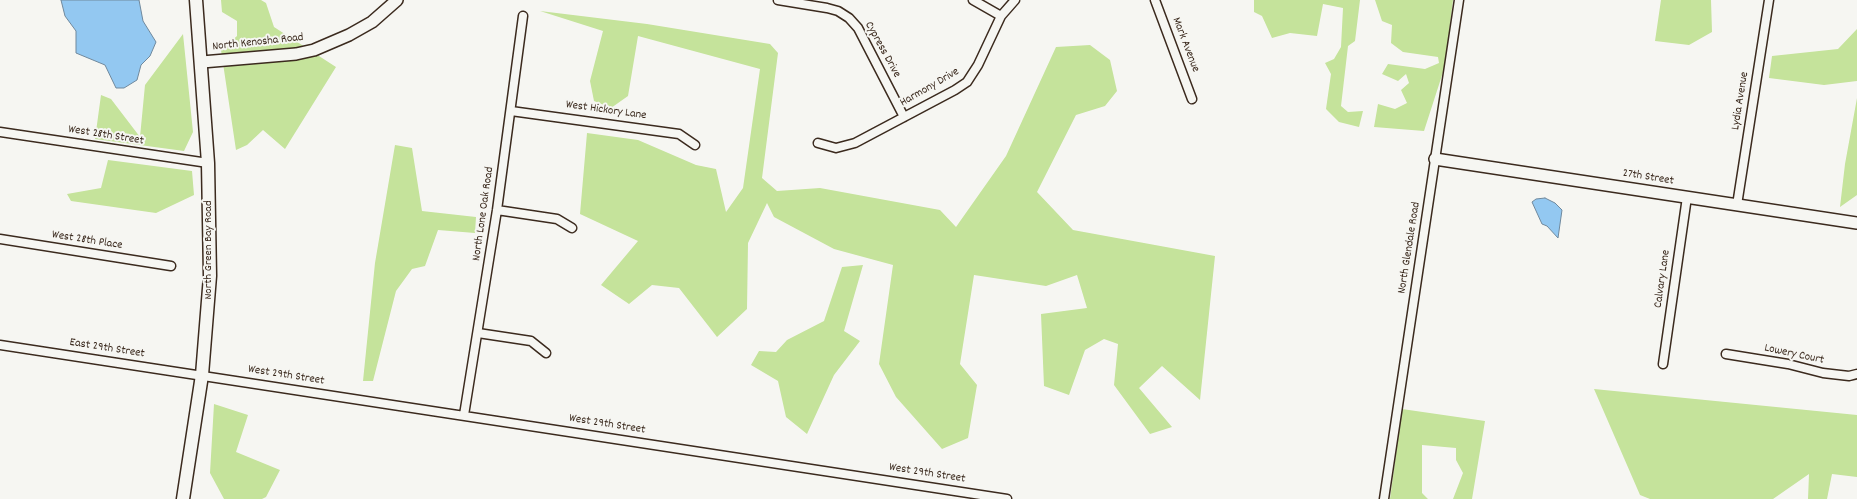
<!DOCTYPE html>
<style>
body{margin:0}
canvas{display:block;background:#f6f6f2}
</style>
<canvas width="1857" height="499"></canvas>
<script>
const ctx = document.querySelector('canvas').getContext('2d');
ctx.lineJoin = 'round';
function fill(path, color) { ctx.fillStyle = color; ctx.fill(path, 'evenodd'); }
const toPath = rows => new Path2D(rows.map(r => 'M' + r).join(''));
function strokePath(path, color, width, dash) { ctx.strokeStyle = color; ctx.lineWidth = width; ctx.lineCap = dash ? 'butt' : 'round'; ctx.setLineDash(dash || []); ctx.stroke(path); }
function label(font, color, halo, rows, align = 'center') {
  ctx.font = font + ' Dekko,sans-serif'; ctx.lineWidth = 4; ctx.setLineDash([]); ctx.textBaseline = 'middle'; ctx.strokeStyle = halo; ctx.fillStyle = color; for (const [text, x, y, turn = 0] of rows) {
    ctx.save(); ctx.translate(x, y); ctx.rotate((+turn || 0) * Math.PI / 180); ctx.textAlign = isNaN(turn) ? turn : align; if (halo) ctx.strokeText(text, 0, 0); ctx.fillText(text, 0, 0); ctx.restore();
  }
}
fill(toPath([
 [221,0,261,0,266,3,274,27,336,67,285,149,263,130,247,145,236,150,221,50,237,36,237,21,222,12],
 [1254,0,1360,0,1355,41,1348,46,1341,106,1348,112,1363,111,1359,127,1339,122,1326,109,1331,74,1325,63,1334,59,1341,47,1343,8,1323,4,1317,36,1290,33,1272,38,1262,16,1254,12],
 [1375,0,1453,0,1445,66,1424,131,1374,127,1378,104,1395,109,1407,103,1401,90,1409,83,1406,74,1398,81,1382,74,1388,64,1425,69,1439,63,1438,57,1403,52,1391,43,1392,25,1382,21],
 [1661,0,1711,0,1712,32,1689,45,1655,41],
 [540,11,647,24,770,44,778,53,762,178,777,191,820,188,940,210,956,227,1006,156,1056,47,1090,45,1110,60,1117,91,1105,106,1076,115,1037,192,1073,230,1215,256,1200,400,1162,366,1139,388,1172,427,1150,434,1114,385,1118,344,1104,339,1085,350,1069,395,1044,386,1041,314,1087,308,1077,275,1046,286,974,275,960,364,977,385,968,438,942,449,896,397,879,364,893,265,834,249,774,217,767,203,748,243,747,309,717,337,679,288,652,285,629,304,601,285,638,241,580,214,587,133,638,140,696,165,716,169,726,212,743,188,760,69,638,36,628,96,611,108,594,101,590,81,603,31],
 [1857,29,1857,81,1824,85,1769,78,1772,56,1838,49],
 [183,34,193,132,184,151,95,139,101,95,111,99,140,137,145,85],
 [1857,98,1857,195,1840,207,1845,164],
 [395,145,412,148,422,211,476,217,475,233,438,230,425,266,412,269,396,291,373,381,363,381,375,263],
 [108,160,192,171,194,195,156,213,71,201,67,194,101,188],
 [863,265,844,331,860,341,834,375,807,434,786,417,778,381,751,365,759,351,776,352,787,340,824,321,842,267],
 [1594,389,1857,415,1857,477,1832,474,1827,499,1808,499,1809,474,1773,499,1650,499,1640,495],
 [214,404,248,415,236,452,280,470,266,497,262,499,224,499,210,473],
 [1402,409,1485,421,1472,499,1453,499,1463,473,1456,460,1456,448,1422,445,1422,493,1428,499,1390,499]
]), '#c5e39b');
const water = toPath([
 [61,0,139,0,143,21,156,42,150,56,141,65,137,80,124,88,116,88,105,65,76,53,76,31,65,16,61,0],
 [1545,198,1555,203,1562,210,1558,238,1547,226,1542,224,1532,202,1536,199,1545,198]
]);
fill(water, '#93c8f1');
strokePath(water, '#70899d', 1);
const street = toPath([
 [778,0,827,8,838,11,849,18,858,28,904,117],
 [973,0,1001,16],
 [1155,0,1192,99],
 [511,111,679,134,695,145],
 [0,132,208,163],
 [818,143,836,148,855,143,955,90,967,82,978,65,1001,16,1015,0],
 [1737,205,1769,0],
 [497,210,557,219,572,228],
 [0,239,171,266],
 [478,333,531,341,546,353],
 [0,345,1007,499],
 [1726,354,1788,364,1823,373,1849,376,1857,374],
 [1663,364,1687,197],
 [464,415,497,210,523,16],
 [1384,499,1459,0]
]);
const secondary = toPath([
 [202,62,296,54,314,50,349,35,372,22,397,0],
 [1435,159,1857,223]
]);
const primary = toPath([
 [183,499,202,375,210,276,208,163,196,0]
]);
strokePath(street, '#3b2a1e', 11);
strokePath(secondary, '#3b2a1e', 14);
strokePath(primary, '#3b2a1e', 15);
strokePath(street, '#f6f6f2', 8);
strokePath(secondary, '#f6f6f2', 11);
strokePath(primary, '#f6f6f2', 12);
label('12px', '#3b2a1e', '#f6f6f2', [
 ["North Kenosha Road",258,43,-6],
 ["Mark Avenue",1185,45,69],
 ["Cypress Drive",882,50,61],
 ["Harmony Drive",930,88,-30],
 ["Lydia Avenue",1741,101,-81],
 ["West Hickory Lane",606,111,8],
 ["West 28th Street",106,136,9],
 ["27th Street",1648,178,9],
 ["North Lone Oak Road",484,214,-82],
 ["West 28th Place",87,241,9],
 ["North Glendale Road",1410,248,-81],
 ["North Green Bay Road",209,250,-90],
 ["Calvary Lane",1663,279,-82],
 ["East 29th Street",107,349,9],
 ["Lowery Court",1794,355,12],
 ["West 29th Street",286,376,9],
 ["West 29th Street",607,425,9],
 ["West 29th Street",927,474,9]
]);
</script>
